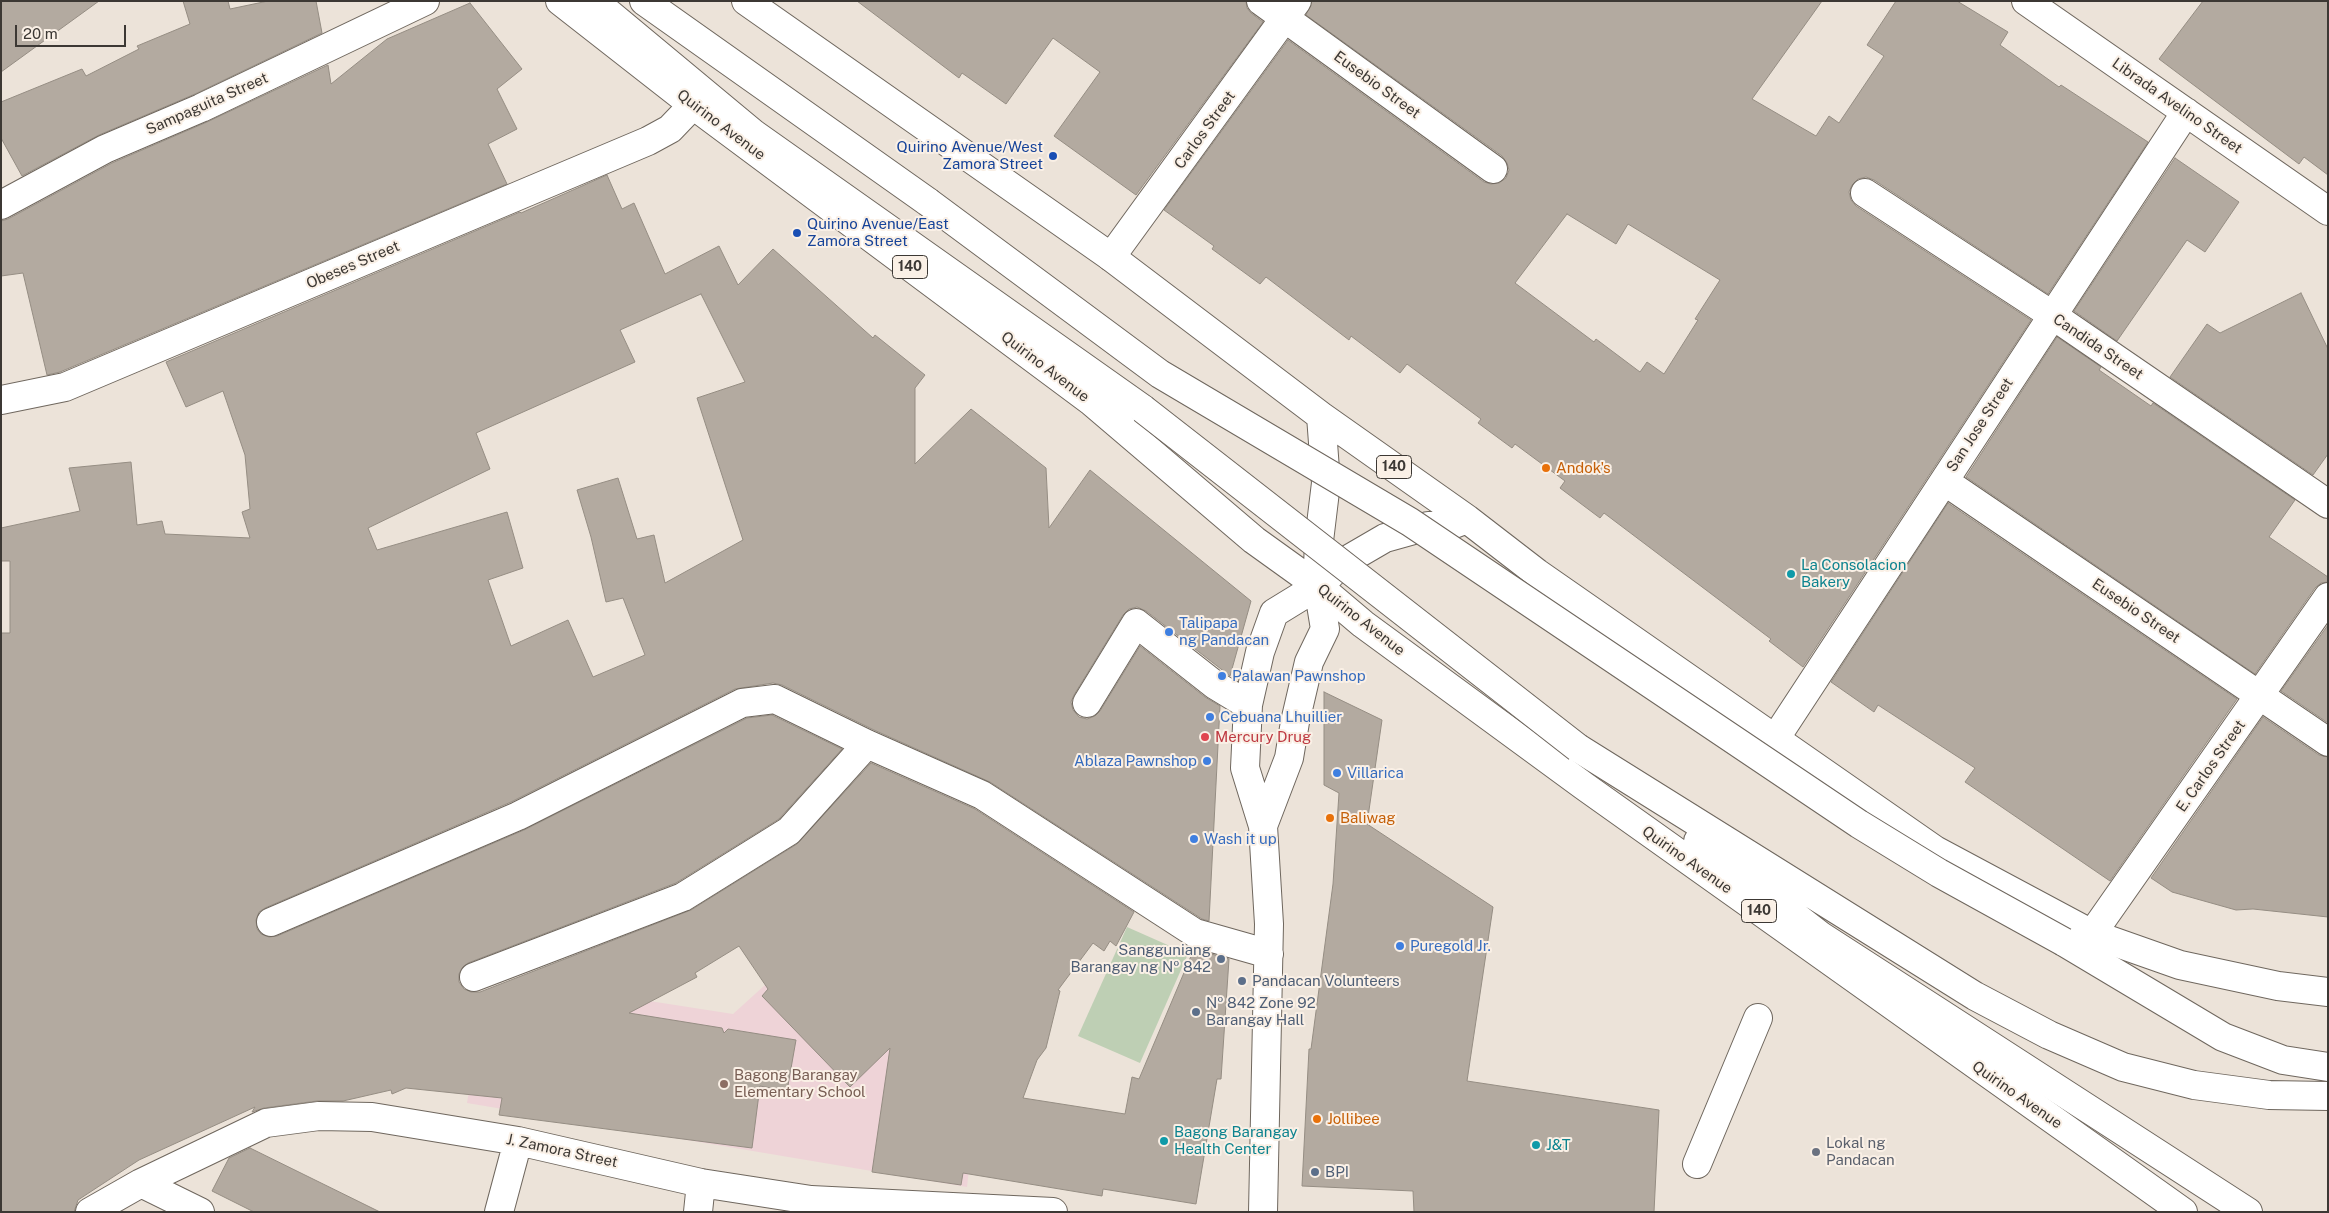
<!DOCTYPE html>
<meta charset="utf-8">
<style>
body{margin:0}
#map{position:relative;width:2329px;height:1213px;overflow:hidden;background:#ece3d9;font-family:"Public Sans",sans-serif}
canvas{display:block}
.frame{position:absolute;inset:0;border:2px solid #3c3834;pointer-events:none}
.scale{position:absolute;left:15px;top:25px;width:111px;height:22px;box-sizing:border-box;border:2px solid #3c3834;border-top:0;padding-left:6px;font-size:15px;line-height:18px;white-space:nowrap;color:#3c3834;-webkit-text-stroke:4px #faf0e6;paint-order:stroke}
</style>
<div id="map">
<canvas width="2329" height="1213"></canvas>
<div class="frame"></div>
<div class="scale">20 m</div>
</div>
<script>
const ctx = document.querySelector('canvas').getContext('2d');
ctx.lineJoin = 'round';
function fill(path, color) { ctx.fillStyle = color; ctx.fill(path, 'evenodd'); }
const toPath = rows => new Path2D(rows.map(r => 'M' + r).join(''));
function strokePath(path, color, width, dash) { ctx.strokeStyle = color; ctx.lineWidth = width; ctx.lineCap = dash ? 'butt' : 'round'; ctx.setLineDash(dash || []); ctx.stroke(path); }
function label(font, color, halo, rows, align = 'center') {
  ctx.font = font + ' "Public Sans",sans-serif'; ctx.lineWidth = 4; ctx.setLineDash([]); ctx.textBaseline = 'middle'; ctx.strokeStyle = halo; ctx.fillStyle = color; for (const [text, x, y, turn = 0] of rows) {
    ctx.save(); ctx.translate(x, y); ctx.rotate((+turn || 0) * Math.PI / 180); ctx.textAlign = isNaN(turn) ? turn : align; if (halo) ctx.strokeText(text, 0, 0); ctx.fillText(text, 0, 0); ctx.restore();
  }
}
fill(toPath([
 [808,946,981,1065,967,1187,467,1103,478,1035,643,1000,733,1014]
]), '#eed3d7');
fill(toPath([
 [1127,927,1188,954,1140,1063,1078,1036]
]), '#becfb4');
const building = toPath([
 [1,1,99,1,1,72,1,1],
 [183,1,228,1,230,9,268,1,316,1,322,33,195,94,99,135,22,176,1,138,1,102,82,69,86,76,139,49,137,46,190,24,183,1],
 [857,1,1246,1,1247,8,1251,13,1263,22,1136,195,1054,136,1100,72,1053,38,1006,104,962,73,959,78,857,1],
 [1312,1,1822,1,1752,99,1816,136,1829,116,1839,123,1884,56,1867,45,1896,1,1957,1,2008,32,2000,45,2059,87,2061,85,2148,142,2048,294,1874,180,1866,177,1858,179,1852,185,1849,192,1851,200,1856,206,2031,320,1803,667,1769,641,1771,639,1604,513,1600,518,1560,488,1565,481,1515,444,1512,448,1478,423,1481,419,1407,364,1400,373,1351,336,1349,340,1266,277,1260,284,1212,249,1214,246,1164,210,1288,40,1484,182,1491,184,1499,183,1506,178,1509,170,1507,163,1502,156,1306,15,1312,1],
 [1567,214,1616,244,1628,224,1720,280,1695,319,1698,320,1664,374,1647,362,1640,372,1596,339,1594,342,1515,283,1567,214],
 [2203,1,2328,1,2328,175,2304,157,2299,164,2159,59,2203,1],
 [470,3,522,69,497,89,517,129,488,144,507,184,60,372,47,375,23,273,1,276,1,221,8,219,112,163,207,122,328,65,331,84,387,39,470,3],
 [2175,158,2239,202,2205,252,2187,240,2117,341,2074,311,2175,158],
 [607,175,622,209,634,203,665,274,719,246,738,285,773,249,873,338,875,335,925,375,915,388,915,464,971,409,1046,468,1049,528,1090,470,1251,601,1230,676,1146,611,1137,607,1129,609,1123,615,1074,695,1071,702,1073,710,1079,717,1087,719,1095,716,1100,711,1140,646,1205,697,1220,706,1209,921,1202,919,990,782,874,730,782,685,773,683,735,689,511,802,265,908,259,912,256,920,257,929,261,934,269,937,277,936,524,830,747,718,772,715,842,749,779,819,676,883,468,963,462,968,459,974,459,982,464,989,471,992,480,992,691,910,797,844,871,763,975,809,1134,912,1116,946,1110,941,1104,951,1093,943,1058,990,1060,991,1046,1048,1037,1060,1023,1098,1125,1114,1132,1077,1139,1079,1194,949,1229,959,1221,1079,1217,1079,1196,1204,1103,1189,1102,1196,963,1173,961,1185,872,1172,890,1048,850,1087,762,996,768,989,739,946,695,973,697,977,629,1013,722,1028,724,1033,728,1029,796,1040,787,1091,760,1086,752,1148,499,1115,502,1098,406,1088,392,1094,391,1090,343,1101,317,1101,264,1108,252,1112,255,1107,139,1160,78,1200,74,1212,1,1212,1,633,10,633,10,561,1,561,1,528,80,511,69,468,131,462,137,525,162,521,165,534,250,538,242,512,250,509,245,455,223,391,186,407,166,362,520,212,521,213,607,175],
 [701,294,745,382,697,398,743,540,665,583,654,535,637,539,618,478,577,490,591,537,606,602,623,598,645,655,593,677,568,620,511,646,488,580,523,568,507,512,377,550,368,528,490,469,476,433,635,362,620,330,701,294],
 [2301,293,2328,349,2328,454,2313,475,2170,377,2207,324,2220,333,2301,293],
 [2057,337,2101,367,2099,370,2151,406,2153,403,2295,500,2269,537,2328,577,2328,582,2321,583,2315,588,2255,674,1966,477,2057,337],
 [1948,503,2237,699,2110,881,1965,782,1975,768,1878,705,1874,712,1831,682,1948,503],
 [2328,625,2328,723,2281,691,2328,625],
 [1324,692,1382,720,1367,824,1493,907,1467,1081,1659,1110,1654,1212,1414,1212,1413,1191,1302,1186,1309,1049,1311,1049,1333,884,1339,793,1324,785,1324,692],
 [2263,717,2319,755,2328,757,2328,917,2253,909,2236,910,2172,892,2151,878,2263,717],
 [250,1148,380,1212,254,1212,212,1191,229,1158,250,1148]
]);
fill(building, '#b3aaa0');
strokePath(building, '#958d83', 1);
const minor = toPath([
 [1261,1,1493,169],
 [2026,1,2328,211],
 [1865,193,2052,315,2328,504],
 [1,205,105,149,201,108,425,1],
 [1111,257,1297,1],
 [1,400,65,387,648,141,670,129,693,105],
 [1944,481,2328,742],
 [1087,703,1136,623,1215,685,1248,705],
 [1775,739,2186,112],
 [271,922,518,816,742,703,775,699,867,744,982,795,1195,933,1269,954],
 [2092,934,2328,597],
 [474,977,683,897,789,831,867,744],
 [1697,1164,1758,1018],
 [141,1183,200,1212],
 [90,1212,141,1183,266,1123,319,1116,372,1117,518,1141,701,1183,811,1200,1053,1212],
 [499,1212,518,1141],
 [698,1212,701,1183],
 [1263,1212,1269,924,1263,826,1245,768,1248,705,1260,652,1274,613,1318,586,1325,629,1309,662,1295,722,1289,758,1263,826]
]);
const major = toPath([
 [560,1,693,105,1092,402,1254,540,1318,586,1363,624,1584,786,2183,1212],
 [746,1,1111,257,1321,416,1467,519,1537,573,1935,850,2092,934,2180,965,2278,986,2328,992],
 [1318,567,1319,541,1326,483,1321,416],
 [1325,580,1342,563,1385,538,1428,526,1449,526,1467,519]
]);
const highway = toPath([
 [594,1,754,134,1143,409],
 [644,1,928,202],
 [1578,748,1975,996,2049,1035,2123,1067,2194,1085,2269,1095,2328,1096],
 [1698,841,1821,936,2248,1212],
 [2064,942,2223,1037,2283,1060,2328,1067]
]);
strokePath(minor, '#6f675e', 30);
strokePath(major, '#6f675e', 30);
strokePath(highway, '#6f675e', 30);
strokePath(minor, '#fff', 28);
strokePath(major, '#fff', 28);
strokePath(highway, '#fff', 28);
const highwayBridge = toPath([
 [928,202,1160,374,1410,522,1859,824,1939,873,2064,942],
 [1143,409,1578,748]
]);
strokePath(highwayBridge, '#6f675e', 30, []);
strokePath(highwayBridge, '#fff', 28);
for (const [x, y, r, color] of [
 [1053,156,5,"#1a4fb4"],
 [797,233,5,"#1a4fb4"],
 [1546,468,5,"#e8710a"],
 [1791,574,5,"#0f9aa8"],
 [1169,632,5,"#3f7fe0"],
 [1222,676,5,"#3f7fe0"],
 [1210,717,5,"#3f7fe0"],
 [1205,737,5,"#e0444e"],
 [1207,761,5,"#3f7fe0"],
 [1337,773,5,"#3f7fe0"],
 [1330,818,5,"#e8710a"],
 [1194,839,5,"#3f7fe0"],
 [1400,946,5,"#3f7fe0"],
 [1221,959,5,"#5c6f8a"],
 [1242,981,5,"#5c6f8a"],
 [1196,1012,5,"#5c6f8a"],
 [724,1084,5,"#8d6e63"],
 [1317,1119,5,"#e8710a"],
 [1164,1141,5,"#0f9aa8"],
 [1536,1145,5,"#0f9aa8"],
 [1816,1152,5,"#6b7280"],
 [1315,1172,5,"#5c6f8a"]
]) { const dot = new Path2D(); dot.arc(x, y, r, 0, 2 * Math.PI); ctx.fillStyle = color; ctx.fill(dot); strokePath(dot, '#faf0e6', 2); }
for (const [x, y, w] of [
 [910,267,35],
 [1394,467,35],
 [1759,911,35]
]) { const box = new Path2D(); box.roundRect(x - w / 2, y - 11.5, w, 23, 4); ctx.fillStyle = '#faf0e6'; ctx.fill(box); strokePath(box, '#3c3834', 1); }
label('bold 14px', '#3c3834', null, [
 ["140",910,267],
 ["140",1394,467],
 ["140",1759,911]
]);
label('15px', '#3c3834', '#faf0e6', [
 ["Eusebio Street",1377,85,36],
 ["Sampaguita Street",207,104,-24],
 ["Librada Avelino Street",2177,106,35],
 ["Quirino Avenue",721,125,37],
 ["Carlos Street",1205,130,-54],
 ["Obeses Street",353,265,-23],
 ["Candida Street",2098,347,34],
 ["Quirino Avenue",1045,367,37],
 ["San Jose Street",1980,425,-57],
 ["Eusebio Street",2136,611,34],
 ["Quirino Avenue",1361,620,38],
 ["E. Carlos Street",2211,766,-55],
 ["Quirino Avenue",1687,860,35],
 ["Quirino Avenue",2017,1095,35],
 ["J. Zamora Street",562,1151,12]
]);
label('15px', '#164399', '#faf0e6', [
 ["Quirino Avenue/West",1043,147],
 ["Zamora Street",1043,164],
 ["Quirino Avenue/East",807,224,"left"],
 ["Zamora Street",807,241,"left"]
], 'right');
label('15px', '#c56008', '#faf0e6', [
 ["Andok's",1556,468],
 ["Baliwag",1340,818],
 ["Jollibee",1327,1119]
], 'left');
label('15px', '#0d838f', '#faf0e6', [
 ["La Consolacion",1801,565],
 ["Bakery",1801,582],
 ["Bagong Barangay",1174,1132],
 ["Health Center",1174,1149],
 ["J&T",1546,1145]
], 'left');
label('15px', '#366cbe', '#faf0e6', [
 ["Talipapa",1179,623],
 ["ng Pandacan",1179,640],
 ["Palawan Pawnshop",1232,676],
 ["Cebuana Lhuillier",1220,717],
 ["Ablaza Pawnshop",1197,761,"right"],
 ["Villarica",1347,773],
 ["Wash it up",1204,839],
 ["Puregold Jr.",1410,946]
], 'left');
label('15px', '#be3a42', '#faf0e6', [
 ["Mercury Drug",1215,737]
], 'left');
label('15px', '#4e5e75', '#faf0e6', [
 ["Sangguniang",1211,950,"right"],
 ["Barangay ng № 842",1211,967,"right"],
 ["Pandacan Volunteers",1252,981],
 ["№ 842 Zone 92",1206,1003],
 ["Barangay Hall",1206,1020],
 ["BPI",1325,1172]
], 'left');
label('15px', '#785e54', '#faf0e6', [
 ["Bagong Barangay",734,1075],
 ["Elementary School",734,1092]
], 'left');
label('15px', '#5b616d', '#faf0e6', [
 ["Lokal ng",1826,1143],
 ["Pandacan",1826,1160]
], 'left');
</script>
